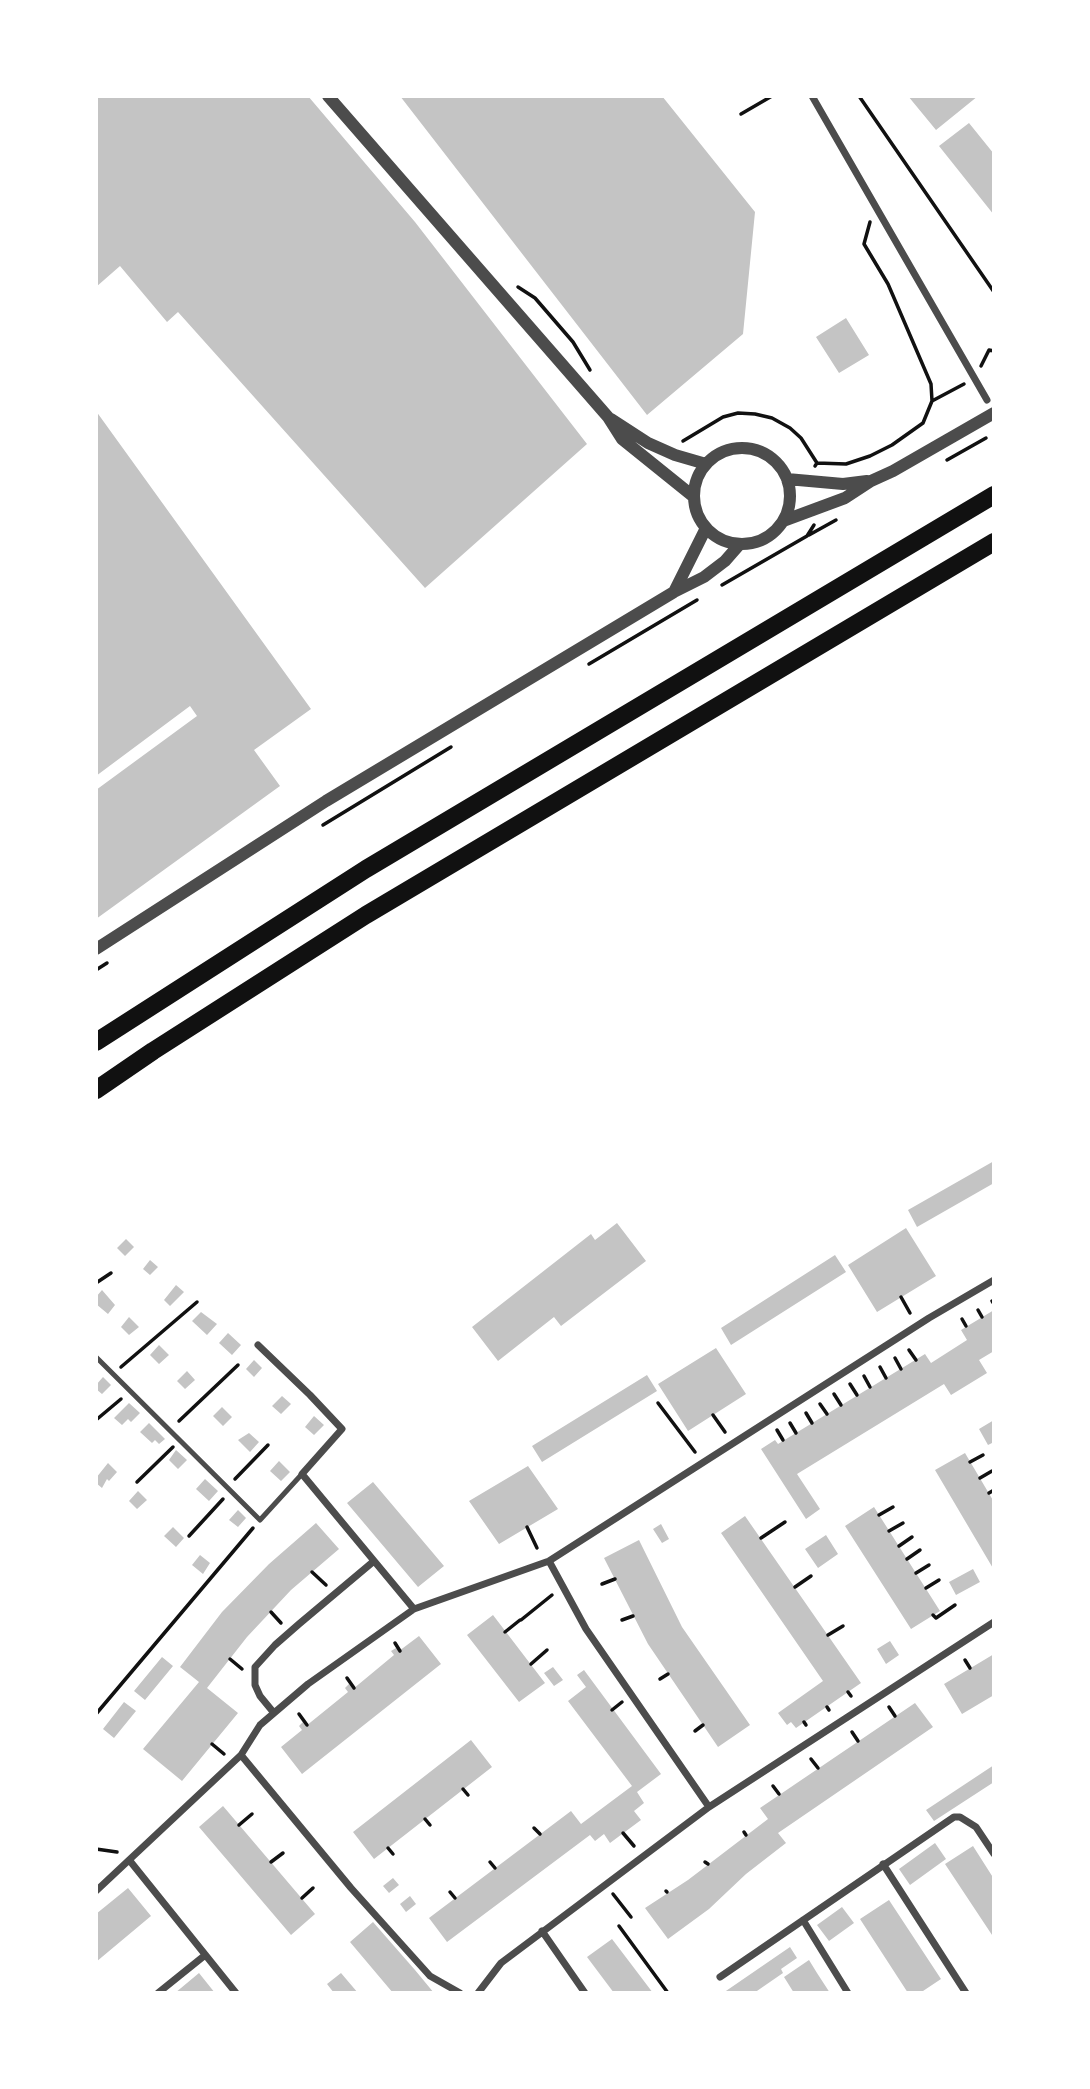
<!DOCTYPE html>
<style>
body{margin:0}
#map{position:relative;width:1090px;height:2089px;overflow:hidden;background:#fff;font-family:"Work Sans",sans-serif}
canvas{display:block}
.frame{position:absolute;inset:0;border:98px solid #fff;pointer-events:none}
</style>
<div id="map">
<canvas width="1090" height="2089"></canvas>
<div class="frame"></div>
</div>
<script>
const ctx = document.querySelector('canvas').getContext('2d');
ctx.lineJoin = 'round';
function fill(path, color) { ctx.fillStyle = color; ctx.fill(path, 'evenodd'); }
const toPath = rows => new Path2D(rows.map(r => 'M' + r).join(''));
function strokePath(path, color, width, dash) { ctx.strokeStyle = color; ctx.lineWidth = width; ctx.lineCap = dash ? 'butt' : 'round'; ctx.setLineDash(dash || []); ctx.stroke(path); }
fill(toPath([
 [96,96,308,96,415,222,587,444,425,588,178,312,167,322,120,266,96,287],
 [400,96,662,96,755,212,743,334,647,415],
 [908,96,978,96,936,130],
 [969,123,994,154,994,215,939,146],
 [846,318,869,355,839,373,816,337],
 [96,411,311,709,254,750,280,786,96,919,96,790,197,716,190,706,96,776],
 [994,1161,994,1183,917,1227,908,1210],
 [617,1223,646,1261,561,1326,554,1317,498,1361,472,1327,591,1234,595,1240],
 [906,1228,936,1276,877,1312,848,1265],
 [126,1239,134,1247,125,1256,117,1248],
 [835,1255,846,1272,731,1345,721,1328],
 [150,1260,158,1267,150,1275,143,1269],
 [176,1285,184,1292,170,1306,164,1300],
 [102,1290,115,1305,108,1314,96,1304,96,1297],
 [994,1310,994,1351,979,1360,987,1373,951,1395,944,1384,797,1474,820,1509,806,1519,761,1449,775,1440,778,1444,925,1354,931,1363,967,1340,961,1330],
 [201,1312,217,1324,207,1335,192,1321],
 [129,1317,139,1327,129,1335,121,1327],
 [228,1333,241,1345,232,1355,219,1343],
 [159,1345,169,1355,159,1364,150,1355],
 [716,1348,746,1394,688,1431,658,1384],
 [254,1360,262,1368,254,1377,246,1369],
 [187,1371,195,1380,185,1389,177,1381],
 [647,1375,657,1391,542,1462,532,1446],
 [103,1377,111,1385,102,1394,96,1389,96,1385],
 [282,1396,291,1404,281,1414,272,1406],
 [129,1403,140,1413,131,1422,128,1419,122,1425,114,1418],
 [222,1407,232,1417,223,1426,213,1416],
 [314,1416,324,1425,314,1435,305,1427],
 [994,1420,994,1442,988,1445,979,1429],
 [149,1423,165,1439,159,1444,155,1440,152,1443,140,1432],
 [249,1433,259,1442,250,1452,238,1440],
 [176,1450,187,1460,178,1469,169,1460],
 [965,1453,994,1502,994,1570,935,1470],
 [279,1461,290,1472,281,1481,270,1471],
 [108,1463,117,1472,109,1481,107,1479,102,1488,96,1483,96,1478],
 [528,1466,558,1509,499,1544,469,1501],
 [205,1479,218,1491,209,1501,196,1489],
 [373,1482,444,1566,418,1587,347,1503],
 [138,1491,147,1500,137,1509,129,1501],
 [874,1507,940,1611,911,1629,845,1526],
 [238,1510,246,1518,238,1527,229,1520],
 [745,1516,861,1683,796,1728,791,1722,787,1725,778,1713,823,1681,721,1533],
 [316,1523,339,1549,291,1590,247,1637,207,1688,238,1713,182,1781,143,1749,199,1682,180,1667,222,1612,269,1564],
 [661,1524,669,1539,662,1543,653,1529],
 [173,1527,184,1538,176,1547,164,1536],
 [826,1535,838,1554,818,1568,805,1549],
 [639,1540,682,1627,750,1725,718,1747,648,1644,604,1558],
 [200,1555,210,1563,203,1574,192,1565],
 [973,1569,980,1582,956,1595,949,1582],
 [493,1615,545,1683,519,1702,467,1635],
 [419,1636,441,1664,302,1774,281,1747,302,1730,299,1726,303,1722,306,1726,348,1692,345,1688,349,1684,353,1689,394,1655,391,1651,396,1648,399,1651],
 [890,1641,899,1655,886,1664,877,1649],
 [994,1654,994,1695,962,1714,944,1684],
 [162,1657,173,1666,145,1700,134,1691],
 [553,1667,563,1680,554,1686,544,1673],
 [584,1670,661,1774,637,1792,644,1803,634,1811,641,1820,610,1843,604,1834,595,1841,590,1835,447,1942,429,1918,571,1811,581,1824,632,1786,568,1701,586,1687,577,1675],
 [124,1702,136,1711,114,1738,103,1729],
 [915,1703,933,1727,778,1833,786,1843,746,1874,709,1909,668,1939,645,1908,688,1880,768,1819,760,1808],
 [471,1740,492,1767,374,1859,353,1832],
 [994,1765,994,1782,934,1821,926,1810],
 [223,1806,315,1914,291,1935,199,1827],
 [935,1843,946,1859,910,1885,899,1869],
 [973,1846,994,1879,994,1938,945,1864],
 [393,1878,399,1885,389,1893,383,1886],
 [128,1888,151,1916,96,1962,96,1914],
 [410,1896,416,1904,406,1912,400,1904],
 [889,1900,941,1979,920,1993,908,1993,860,1919],
 [842,1907,854,1923,829,1941,817,1925],
 [373,1922,415,1970,434,1993,393,1993,350,1942],
 [612,1939,628,1960,653,1993,614,1993,587,1957],
 [790,1947,797,1958,781,1969,783,1973,754,1993,723,1993],
 [809,1960,817,1973,830,1993,794,1993,784,1977],
 [199,1973,215,1993,175,1993],
 [341,1973,358,1993,334,1993,327,1984]
]), '#c4c4c4');
strokePath(toPath([
 [859,96,994,292],
 [741,114,772,96],
 [518,287,535,298,573,342,590,370],
 [981,366,989,350,994,351],
 [932,401,964,384],
 [683,441,723,417,738,413,755,414,772,418,790,428,801,438,817,463],
 [947,460,986,438],
 [815,466,817,463,846,464,870,456,892,445,923,423,932,401,931,384,888,284,864,244,870,222],
 [809,535,836,520],
 [722,585,807,536,814,525],
 [589,664,697,600],
 [323,825,451,747],
 [96,970,107,963],
 [96,1283,111,1273],
 [901,1297,910,1313],
 [992,1301,994,1304],
 [978,1310,982,1317],
 [962,1319,966,1326],
 [909,1350,916,1360],
 [895,1358,901,1369],
 [121,1367,197,1302],
 [880,1367,886,1378],
 [864,1376,870,1387],
 [850,1384,857,1395],
 [834,1394,841,1405],
 [658,1403,695,1452],
 [820,1404,827,1414],
 [806,1413,812,1423],
 [713,1415,725,1432],
 [96,1420,121,1399],
 [179,1421,238,1365],
 [790,1423,796,1433],
 [777,1430,783,1440],
 [970,1462,983,1455],
 [980,1478,992,1471],
 [235,1479,268,1445],
 [137,1482,173,1447],
 [989,1493,994,1490],
 [879,1515,893,1507],
 [527,1527,537,1548],
 [889,1531,903,1523],
 [189,1536,223,1499],
 [761,1538,785,1522],
 [899,1546,912,1537],
 [907,1559,920,1550],
 [312,1572,326,1585],
 [916,1573,929,1565],
 [602,1584,615,1579],
 [795,1587,811,1576],
 [926,1588,939,1580],
 [271,1612,281,1623],
 [933,1615,936,1618,955,1605],
 [521,1620,552,1595],
 [622,1620,633,1616],
 [505,1632,520,1620],
 [828,1635,843,1626],
 [395,1643,400,1651],
 [230,1659,242,1669],
 [965,1660,970,1668],
 [531,1664,547,1650],
 [347,1678,354,1688],
 [660,1679,668,1674],
 [848,1692,851,1696],
 [827,1707,829,1710],
 [889,1707,895,1716],
 [612,1710,622,1702],
 [96,1714,253,1528],
 [299,1714,307,1725],
 [804,1722,806,1725],
 [695,1731,703,1725],
 [852,1732,858,1741],
 [212,1744,224,1754],
 [811,1759,818,1768],
 [773,1786,779,1794],
 [463,1789,468,1795],
 [425,1819,430,1825],
 [239,1825,252,1814],
 [534,1828,540,1834],
 [744,1832,746,1835],
 [623,1833,634,1846],
 [388,1848,393,1854],
 [96,1849,117,1852],
 [271,1862,283,1853],
 [490,1862,495,1868],
 [705,1862,708,1864],
 [666,1891,667,1892],
 [450,1892,455,1898],
 [613,1894,631,1917],
 [302,1898,313,1888],
 [619,1926,668,1993]
]), '#111', 3.5);
strokePath(toPath([
 [96,1357,260,1520,302,1474]
]), '#4c4c4c', 5);
strokePath(toPath([
 [812,96,987,400],
 [258,1345,310,1395,342,1429,302,1474,414,1609],
 [549,1561,586,1629,709,1807],
 [274,1713,260,1696,255,1685,255,1667,275,1645,299,1624,374,1561],
 [241,1755,351,1888,430,1976,460,1993],
 [130,1861,236,1993],
 [883,1864,966,1993],
 [96,1891,241,1755,260,1725,308,1684,414,1609,549,1561,929,1318,994,1280],
 [803,1920,848,1993],
 [542,1931,585,1993],
 [720,1977,954,1817,960,1817,976,1827,994,1854],
 [158,1993,204,1956],
 [478,1993,501,1963,709,1807,994,1622]
]), '#4c4c4c', 7);
strokePath(toPath([
 [328,96,608,417,622,439,694,497],
 [611,419,648,443,675,455,706,464],
 '694 496a48 48 0 1 1 96 0a48 48 0 1 1-96 0Z',
 [787,479,843,484,867,481],
 [783,521,845,498,871,481,893,471,994,413],
 [674,592,706,528],
 [96,949,326,801,674,592,704,577,725,561,739,545]
]), '#4c4c4c', 12);
strokePath(toPath([
 [96,1042,366,869,994,495],
 [96,1090,153,1051,366,915,994,542]
]), '#111', 18);
</script>
